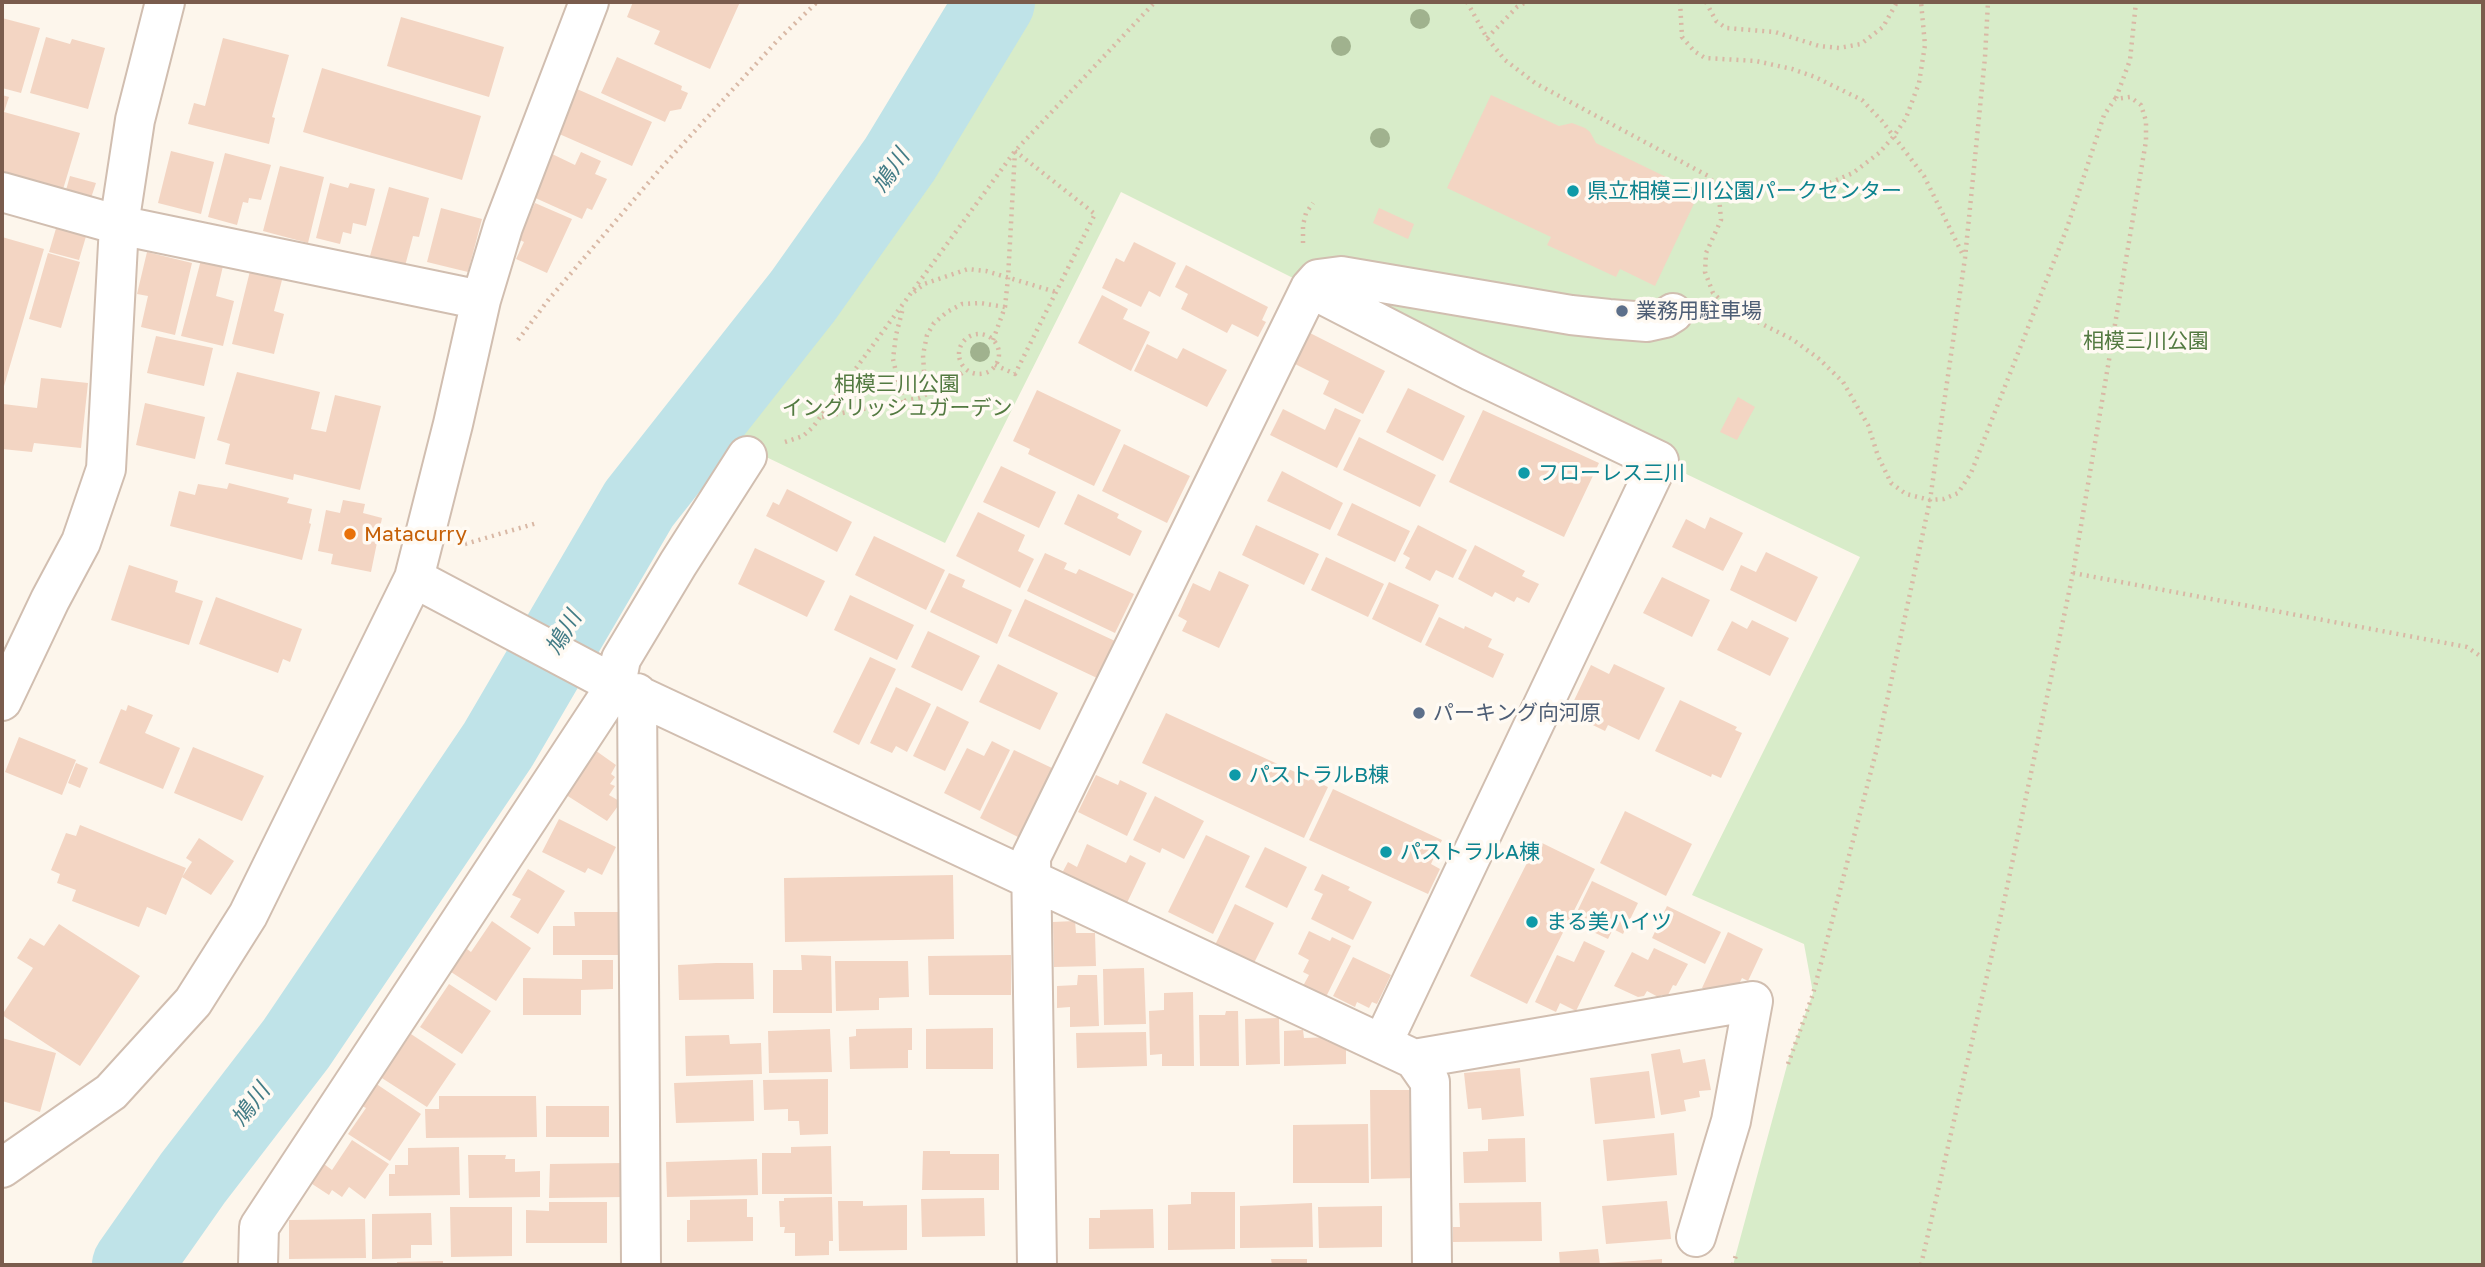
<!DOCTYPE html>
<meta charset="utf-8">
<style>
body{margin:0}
#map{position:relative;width:2485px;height:1267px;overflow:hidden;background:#fdf6ec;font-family:"Golos Text",sans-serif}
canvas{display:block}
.frame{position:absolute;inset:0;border:4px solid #7a5c4d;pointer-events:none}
</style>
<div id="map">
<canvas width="2485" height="1267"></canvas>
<div class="frame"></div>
</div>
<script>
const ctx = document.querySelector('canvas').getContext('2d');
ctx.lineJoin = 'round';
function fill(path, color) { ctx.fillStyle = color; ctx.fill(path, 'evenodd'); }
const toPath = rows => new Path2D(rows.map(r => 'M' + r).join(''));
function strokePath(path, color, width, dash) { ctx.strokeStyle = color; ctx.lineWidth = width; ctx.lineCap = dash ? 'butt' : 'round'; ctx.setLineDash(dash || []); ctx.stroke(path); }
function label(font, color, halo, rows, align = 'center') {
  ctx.font = font + ' "Golos Text","Noto Sans JP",sans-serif'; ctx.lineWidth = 7; ctx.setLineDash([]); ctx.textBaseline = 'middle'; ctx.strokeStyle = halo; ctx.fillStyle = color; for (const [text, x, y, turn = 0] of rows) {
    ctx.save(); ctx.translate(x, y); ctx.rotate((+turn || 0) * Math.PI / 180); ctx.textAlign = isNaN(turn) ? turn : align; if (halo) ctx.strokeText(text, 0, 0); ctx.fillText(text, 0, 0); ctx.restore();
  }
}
fill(toPath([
 [1030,2,2483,2,2483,1265,1733,1265,1789,1058,1813,993,1804,944,1692,895,1860,557,1659,461,1121,192,945,543,735,442,966,102]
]), '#d8ecc9');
strokePath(toPath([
 [132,1265,193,1178,296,1044,498,745,639,504,803,296,900,159,995,2]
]), '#bfe3e8', 80);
fill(toPath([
 [633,2,740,2,710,69,654,44,660,31,627,17],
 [401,17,504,47,489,97,387,66],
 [2,18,40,28,21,93,2,88],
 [46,37,70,44,72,39,105,48,88,109,30,93],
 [223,38,289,55,272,117,275,118,269,144,188,124,194,103,205,106],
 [617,57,682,86,681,90,688,93,681,109,670,111,665,122,601,93],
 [322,68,481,116,462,180,303,132],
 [577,89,652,122,632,166,557,133],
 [2,95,9,97,4,112,80,133,61,196,2,179],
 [1491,95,1559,126,1572,123,1585,128,1590,132,1596,143,1699,193,1655,286,1620,269,1616,277,1547,245,1551,237,1447,188],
 [171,151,214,162,201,214,158,203],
 [581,152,601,161,595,174,607,179,592,210,587,208,582,219,531,196,550,153,575,165],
 [225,153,271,165,261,200,249,198,248,203,243,202,237,225,208,217],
 [280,166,324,177,308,243,263,231],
 [70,176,96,183,89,204,64,197],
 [330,183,348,188,350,183,375,189,366,226,353,223,351,234,343,232,340,244,316,238],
 [389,187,429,198,419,237,413,236,405,266,370,256],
 [535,203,572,219,547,273,516,259,524,242,518,239],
 [441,208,482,219,468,272,427,262],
 [1379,208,1414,224,1408,239,1373,223],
 [57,225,87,233,79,260,49,252],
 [2,237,44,249,2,393],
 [1134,242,1176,263,1160,297,1149,291,1141,307,1102,288,1116,258,1124,262],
 [147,252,192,263,175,335,141,327,148,296,137,294],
 [48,253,80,262,61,328,29,319],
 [201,260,223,266,216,296,234,301,223,346,181,336],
 [1186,265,1268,307,1262,320,1266,322,1258,337,1232,324,1227,333,1181,309,1188,294,1175,287],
 [250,271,282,280,274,311,284,314,274,354,232,344],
 [1102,295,1128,309,1123,319,1150,332,1131,371,1078,343],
 [1310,333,1385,371,1363,414,1323,394,1329,381,1295,364],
 [156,336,213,348,204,386,147,373],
 [1147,344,1177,359,1183,348,1227,370,1207,407,1134,371],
 [237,372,320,392,311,429,326,432,335,395,381,406,360,490,294,474,293,480,225,464,230,444,217,440],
 [41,378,88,383,81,448,34,443,32,452,2,449,3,404,37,408],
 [1408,388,1465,416,1443,461,1386,432],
 [1037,390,1121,430,1094,486,1028,454,1030,449,1013,441],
 [1738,397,1755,407,1737,440,1720,432],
 [145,403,205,417,195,459,136,445],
 [1335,408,1361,420,1337,468,1270,435,1283,409,1325,430],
 [1483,410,1599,463,1564,537,1449,482],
 [1359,437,1436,475,1420,507,1343,470],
 [1124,444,1190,476,1167,523,1102,491],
 [1001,466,1056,492,1039,528,983,502],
 [1282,471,1343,503,1330,530,1267,501],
 [229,483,289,498,287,503,312,509,309,523,311,524,302,560,170,526,179,491,195,495,198,484,227,489],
 [787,489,852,522,837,552,766,516,773,502,779,505],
 [1078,494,1119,514,1117,518,1142,531,1130,556,1064,524],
 [343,500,365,504,363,513,382,518,371,572,331,564,333,554,318,551,326,510,340,513],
 [1352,503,1410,531,1395,562,1337,535],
 [978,512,1025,535,1018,551,1034,559,1020,588,956,556],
 [1710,517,1743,533,1723,571,1672,547,1686,519,1705,529],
 [1256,525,1319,554,1304,585,1242,555],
 [1418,525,1467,550,1453,578,1436,570,1430,581,1405,568,1410,558,1403,554],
 [874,536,945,570,926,610,855,575],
 [1475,545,1525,571,1522,576,1539,584,1529,603,1517,597,1514,602,1495,592,1492,597,1458,579],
 [755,548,825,581,807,617,738,584],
 [1766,552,1818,577,1796,622,1730,590,1741,565,1756,572],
 [1045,553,1067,563,1064,569,1076,574,1079,569,1134,594,1115,633,1027,591],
 [1326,557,1384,584,1368,617,1311,590],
 [129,565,178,581,175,592,203,601,189,645,111,620],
 [1219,571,1249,585,1219,648,1182,631,1187,621,1178,616,1193,583,1210,591],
 [949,573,965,580,962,587,1012,610,997,644,930,612],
 [1662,577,1710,600,1692,637,1643,613],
 [1389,582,1439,605,1421,643,1372,619],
 [850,595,914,625,897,660,834,630],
 [216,597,302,629,290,662,283,659,278,673,199,644],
 [1025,599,1115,641,1097,678,1008,636],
 [1439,617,1464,629,1465,626,1492,639,1488,647,1504,654,1493,678,1425,645],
 [1752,620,1789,638,1770,676,1717,650,1732,621,1747,629],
 [928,631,980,656,962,691,911,667],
 [870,657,896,669,859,745,833,732],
 [998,664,1058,693,1040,730,979,702],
 [1614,664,1665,688,1639,740,1608,725,1605,731,1568,713,1591,665,1609,674],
 [896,687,931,704,907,752,896,746,892,753,870,743],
 [1680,700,1737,727,1735,730,1742,733,1721,778,1712,774,1711,777,1655,751],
 [128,705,153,715,145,733,180,748,163,789,99,763,121,709,126,711],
 [937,706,969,722,945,771,913,756],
 [1166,713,1328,787,1304,838,1142,763],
 [19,737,76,760,62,795,5,772],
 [992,741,1010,750,980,811,944,793,967,748,984,756],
 [193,747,264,776,242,821,174,793],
 [592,748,616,765,611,774,615,777,610,784,615,786,609,795,621,802,607,821,563,793],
 [1014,750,1052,768,1018,837,980,818],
 [76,763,88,768,80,788,68,783],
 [1096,775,1118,785,1120,780,1147,793,1127,836,1078,812],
 [1333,789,1442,840,1431,864,1440,869,1428,894,1309,840],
 [1155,796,1204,821,1184,859,1162,848,1160,853,1133,840],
 [1625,811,1692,844,1666,896,1600,863],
 [559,819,616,847,602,875,588,868,585,873,542,852],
 [80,825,186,868,166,915,147,907,139,927,72,901,76,890,57,883,60,874,51,870,66,833,76,836],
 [1206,835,1250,856,1213,934,1168,912],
 [199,838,234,861,211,895,182,877,192,862,186,858],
 [1538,841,1595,869,1527,1004,1470,976],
 [1087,844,1126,863,1130,855,1146,863,1125,907,1061,875,1068,862,1077,867],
 [1265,847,1307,867,1287,908,1245,887],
 [528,869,565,891,538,934,510,917,521,899,512,895],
 [1322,874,1350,887,1348,890,1372,902,1353,940,1311,919,1323,894,1314,890],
 [953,875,954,939,785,942,784,878],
 [1592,881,1638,903,1623,934,1613,929,1608,939,1572,922],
 [1235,904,1274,923,1254,963,1215,945],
 [1667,906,1721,932,1705,964,1652,938],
 [574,912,620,912,620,955,553,955,553,926,575,926],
 [492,921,531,948,496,1001,451,972,467,949,471,952],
 [1075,921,1076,933,1095,933,1096,966,1054,967,1053,922],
 [59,924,140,976,80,1066,2,1015,33,968,17,958,30,938,44,946],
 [1309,931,1330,941,1332,937,1351,946,1326,997,1303,986,1309,975,1303,972,1309,960,1298,954],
 [1728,932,1763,949,1748,981,1742,978,1736,990,1726,985,1723,991,1715,993,1702,988],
 [1584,941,1605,951,1576,1011,1560,1003,1556,1012,1535,1002,1557,955,1574,962],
 [1654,948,1688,964,1676,986,1673,985,1667,997,1661,995,1660,998,1647,991,1644,996,1638,997,1614,986,1632,952,1648,960],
 [801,955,831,956,832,1013,773,1013,773,970,802,970],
 [1011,955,1011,995,929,995,928,956],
 [1353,957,1391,975,1377,1004,1372,1002,1369,1008,1357,1002,1355,1007,1333,996],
 [582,960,613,960,613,989,581,990,581,1015,523,1015,523,978,582,979],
 [835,961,908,961,909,997,879,998,879,1010,836,1011],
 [716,963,753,963,754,999,679,1000,678,965],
 [1144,968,1146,1024,1104,1025,1103,969],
 [1078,975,1097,975,1099,1026,1070,1027,1070,1007,1057,1008,1057,986,1077,985],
 [449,984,491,1011,462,1054,420,1027],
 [1193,992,1194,1066,1162,1066,1162,1054,1150,1055,1149,1011,1164,1010,1164,993],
 [1226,1011,1238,1011,1239,1066,1200,1066,1199,1015,1225,1015],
 [1279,1018,1280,1064,1246,1065,1245,1019],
 [912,1028,912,1050,908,1050,908,1068,850,1069,849,1037,856,1036,856,1029],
 [993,1028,993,1069,926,1069,926,1029],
 [830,1029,832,1072,769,1073,768,1031],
 [1303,1030,1304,1038,1334,1037,1334,1043,1346,1043,1346,1064,1284,1066,1284,1031],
 [1146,1032,1147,1066,1077,1068,1076,1033],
 [411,1034,456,1064,427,1107,374,1073,391,1049,398,1053],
 [729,1035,730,1044,761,1043,762,1074,686,1076,685,1036],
 [2,1038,56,1053,40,1112,2,1101],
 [1680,1049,1683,1063,1705,1059,1711,1090,1699,1091,1700,1097,1684,1100,1686,1111,1661,1115,1651,1054],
 [1520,1068,1524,1116,1482,1120,1481,1108,1468,1109,1464,1073],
 [1649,1071,1655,1118,1595,1124,1590,1078],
 [828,1079,828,1134,800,1135,799,1121,788,1121,788,1109,764,1110,763,1080],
 [753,1080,754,1121,676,1123,674,1083],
 [375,1083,421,1114,390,1161,348,1134,366,1108,360,1105],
 [1370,1090,1416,1090,1417,1178,1371,1179],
 [439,1096,536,1096,537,1137,426,1138,425,1109,439,1109],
 [546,1106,609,1106,609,1137,546,1137],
 [1368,1124,1369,1183,1293,1183,1293,1125],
 [1674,1133,1677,1175,1607,1181,1603,1140],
 [1525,1138,1526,1182,1464,1183,1463,1152,1488,1151,1488,1139],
 [352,1140,389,1164,365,1199,349,1187,342,1197,332,1190,329,1195,306,1180,320,1161,332,1170],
 [831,1146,832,1194,762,1194,762,1153,791,1153,791,1147],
 [459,1147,460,1195,389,1196,389,1174,395,1174,395,1165,408,1165,408,1148],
 [923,1151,950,1151,950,1154,999,1154,999,1190,922,1190],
 [468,1155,506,1155,505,1159,515,1159,515,1172,540,1171,540,1197,469,1198],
 [757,1159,758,1195,667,1197,666,1162],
 [623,1163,623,1197,549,1198,550,1164],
 [1191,1192,1235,1192,1235,1249,1168,1250,1168,1205,1191,1204],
 [832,1197,833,1241,829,1241,829,1255,795,1256,795,1233,784,1233,785,1227,780,1227,779,1201,784,1201,784,1198],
 [984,1198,985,1236,922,1237,921,1199],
 [747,1199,747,1217,753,1217,753,1241,687,1242,687,1220,690,1220,690,1200],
 [838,1201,863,1201,863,1206,907,1205,907,1250,839,1251],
 [1667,1201,1671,1239,1606,1244,1602,1206],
 [549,1202,607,1202,607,1243,526,1243,526,1210,549,1211],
 [1541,1202,1542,1241,1453,1242,1453,1227,1460,1227,1459,1203],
 [1312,1203,1313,1247,1240,1248,1240,1206],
 [1382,1206,1382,1247,1319,1248,1318,1207],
 [450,1207,512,1207,512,1256,451,1257],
 [1153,1209,1154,1248,1089,1249,1089,1218,1100,1218,1100,1210],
 [431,1213,432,1245,411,1245,411,1258,372,1259,372,1214],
 [365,1219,366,1258,289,1259,289,1220],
 [1598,1249,1600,1265,1560,1265,1559,1252],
 [1271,1259,1307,1259,1307,1265,1272,1265],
 [1662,1259,1662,1265,1604,1265,1604,1263],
 [443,1261,443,1265,397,1265,397,1262]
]), '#f3d5c3');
const minor = toPath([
 [2,192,119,225,481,300],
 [1310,288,1471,371,1659,461,1382,1044],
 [414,578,616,685,1414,1059,1430,1082,1432,1265],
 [637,693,641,1265],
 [2,701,50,600,81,542,106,469,119,225,135,120,165,2],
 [1414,1059,1753,1001,1731,1121,1696,1237],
 [2,1168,111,1092,193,1002,248,915,414,578,453,424,481,300,503,227,589,2],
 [258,1265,259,1227,616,685,621,659,678,564,747,456],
 [1037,1265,1031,857,1310,288,1318,279,1341,276,1571,315,1609,319,1647,322,1665,318,1673,313]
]);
strokePath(minor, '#d1beb0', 42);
strokePath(toPath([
 [1467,2,1487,38,1505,60,1535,83,1710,177,1719,196,1721,220,1706,253,1705,272,1713,293,1728,307,1792,339,1818,358,1843,382,1868,425,1878,456,1891,483,1906,494,1930,500,1944,499,1958,493,1971,473,2067,228,2104,115,2115,99,2130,97,2141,105,2146,121,2146,141,2073,573,2005,897,1921,1265],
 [1680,2,1682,37,1694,51,1705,58,1756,61,1792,69,1815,77,1862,100,1882,121,1924,176,1964,257],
 [1706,2,1716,21,1726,28,1775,32,1819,46,1839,48,1861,44,1883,27,1897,2],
 [1487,38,1517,7,1526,2],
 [2116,98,2130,60,2136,2],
 [1719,196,1802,190,1825,185,1853,173,1879,153,1894,136,1906,118,1919,83,1925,45,1921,2],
 [1303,243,1303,225,1306,213,1313,203],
 [914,292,924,284,968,269,986,271,1056,292],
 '959 354a20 20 0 1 1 40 0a20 20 0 1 1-40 0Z',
 [518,340,549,299,661,168,777,41,817,2],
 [993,340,1005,307,1008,278,1015,151],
 [995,365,1015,374,1095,214,1015,151],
 [932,391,924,371,923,355,927,335,934,323,947,312,962,304,980,303,1005,307],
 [903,402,893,359,896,335,903,308],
 [822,417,919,398,946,385,966,370],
 [785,442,803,436,813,427,1015,151,1155,2],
 [465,544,537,523],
 [2073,573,2467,647,2483,658],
 [1788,1064,1813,994,1876,752,1930,500,1965,258,1985,57,1988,2],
 [1733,1265,1736,1255]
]), '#d9b8a5', 4.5, [2, 5]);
strokePath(minor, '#fff', 38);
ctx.fillStyle = '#a0b28e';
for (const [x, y] of [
 [1420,19],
 [1341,46],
 [1380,138],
 [980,352]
]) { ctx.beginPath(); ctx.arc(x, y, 10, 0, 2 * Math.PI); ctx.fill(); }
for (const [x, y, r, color] of [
 [1573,191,7,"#0f9aa8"],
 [1622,311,7,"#5c6f8a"],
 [1524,473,7,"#0f9aa8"],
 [350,534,7,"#e8710a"],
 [1419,713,7,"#5c6f8a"],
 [1235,775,7,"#0f9aa8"],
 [1386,852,7,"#0f9aa8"],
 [1532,922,7,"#0f9aa8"]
]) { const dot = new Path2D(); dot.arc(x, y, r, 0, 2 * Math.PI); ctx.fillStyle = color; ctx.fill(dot); strokePath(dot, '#fffaf3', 2.5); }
label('21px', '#0d838f', '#fffaf3', [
 ["県立相模三川公園パークセンター",1587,191],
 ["フローレス三川",1538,473],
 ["パストラルB棟",1249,775],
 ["パストラルA棟",1400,852],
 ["まる美ハイツ",1546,922]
], 'left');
label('21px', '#4e5e75', '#fffaf3', [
 ["業務用駐車場",1636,311],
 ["パーキング向河原",1433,713]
], 'left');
label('21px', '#537a41', '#fffaf3', [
 ["相模三川公園",2146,341],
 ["相模三川公園",897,384],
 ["イングリッシュガーデン",897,408]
]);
label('21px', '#c56008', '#fffaf3', [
 ["Matacurry",364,534]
], 'left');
label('italic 23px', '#437c86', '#fffaf3', [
 ["鳩川",891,171,-56],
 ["鳩川",564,633,-60],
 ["鳩川",251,1105,-54]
]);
</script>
